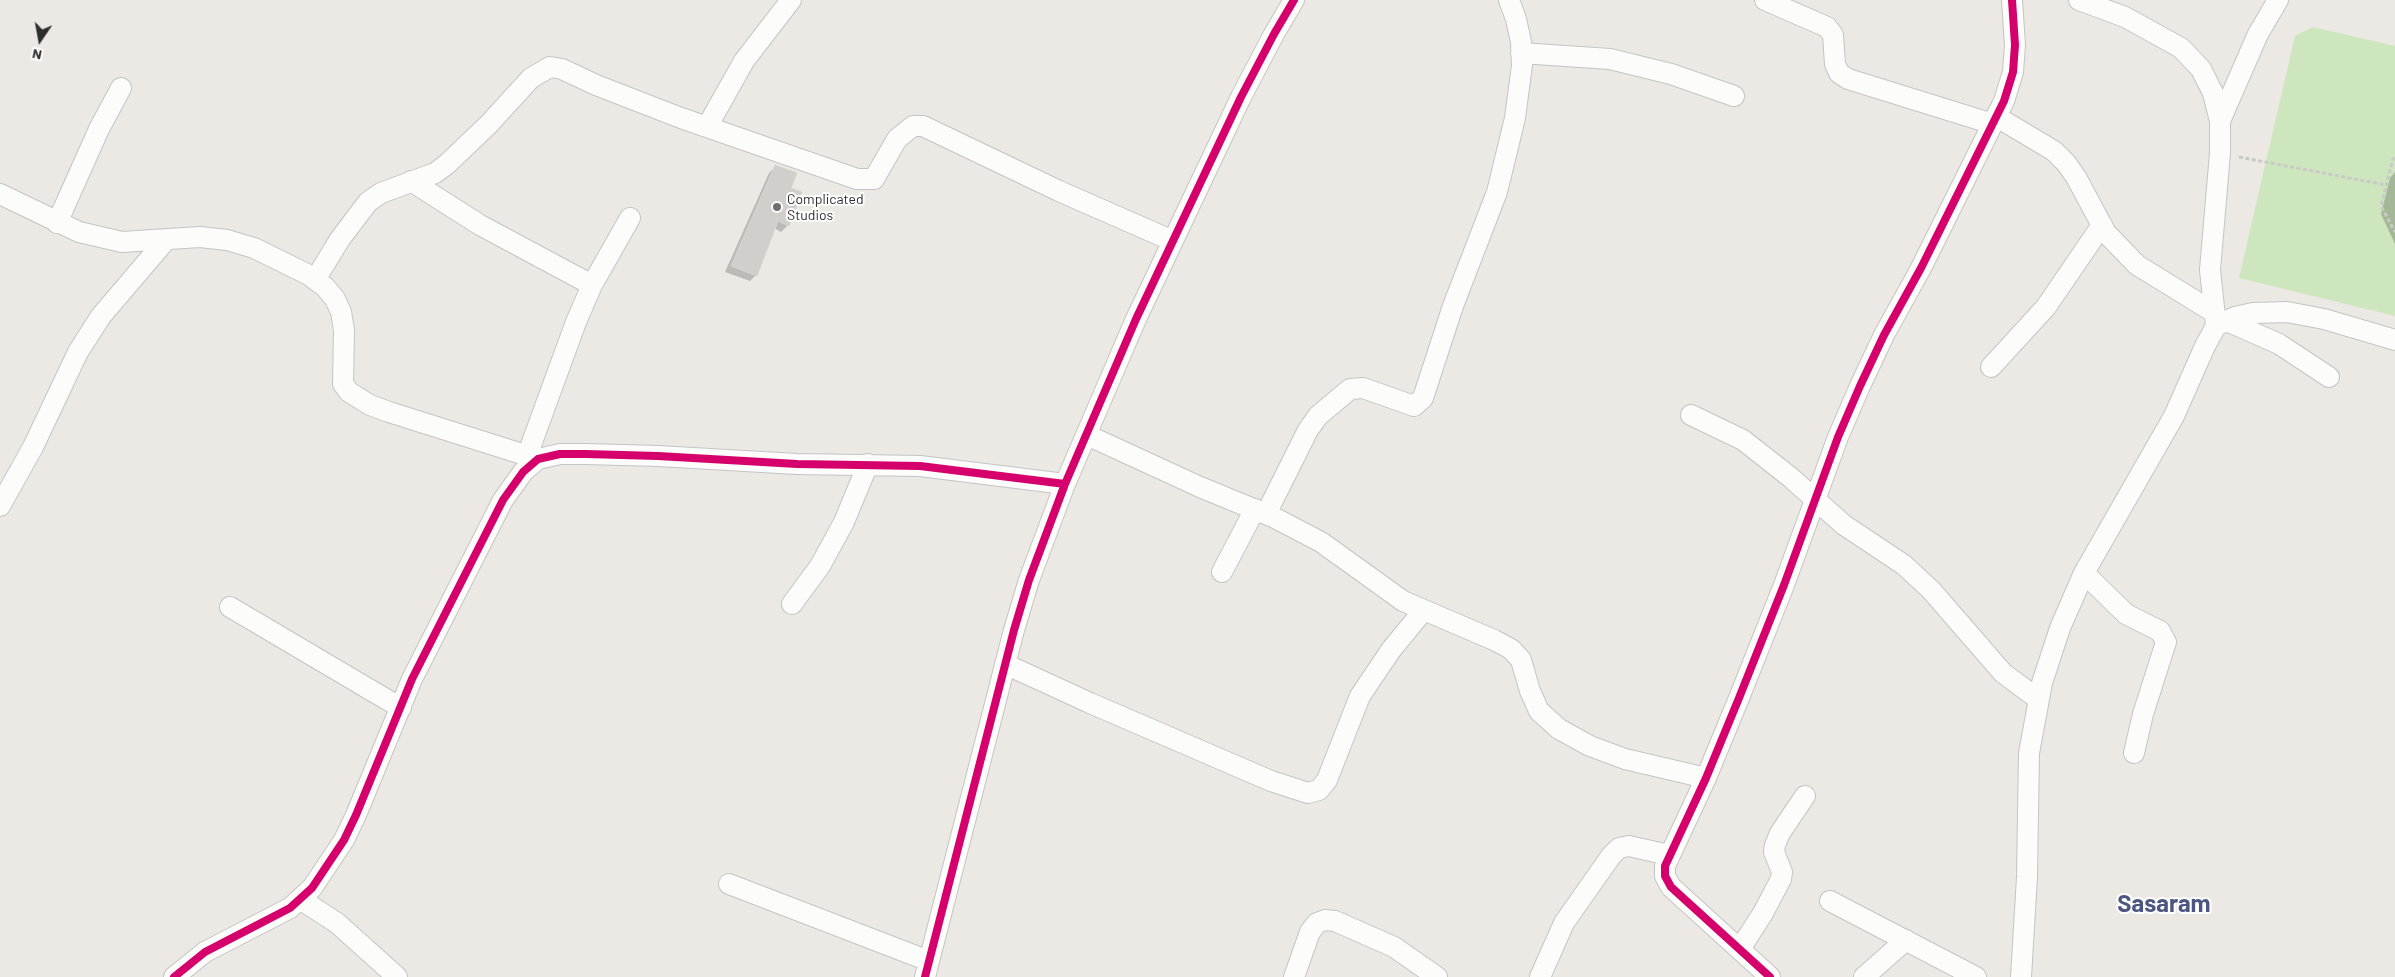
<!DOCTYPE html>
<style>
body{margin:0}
#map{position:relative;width:2395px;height:977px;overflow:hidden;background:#ece8e4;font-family:Barlow,sans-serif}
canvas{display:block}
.north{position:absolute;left:15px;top:15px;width:50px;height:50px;-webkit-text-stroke:4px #fff;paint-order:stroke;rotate:192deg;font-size:14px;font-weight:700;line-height:20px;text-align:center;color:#2e2e2e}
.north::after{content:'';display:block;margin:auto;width:18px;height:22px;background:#2e2e2e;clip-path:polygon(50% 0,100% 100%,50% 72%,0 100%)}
</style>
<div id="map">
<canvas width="2395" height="977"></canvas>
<div class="north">N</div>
</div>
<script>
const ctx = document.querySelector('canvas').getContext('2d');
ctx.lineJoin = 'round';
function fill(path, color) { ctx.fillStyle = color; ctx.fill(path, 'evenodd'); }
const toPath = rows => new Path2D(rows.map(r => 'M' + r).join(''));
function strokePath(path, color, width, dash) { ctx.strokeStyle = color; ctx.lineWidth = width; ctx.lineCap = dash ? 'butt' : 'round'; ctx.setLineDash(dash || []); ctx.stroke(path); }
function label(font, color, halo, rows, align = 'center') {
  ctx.font = font + ' Barlow,sans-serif'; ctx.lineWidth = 4; ctx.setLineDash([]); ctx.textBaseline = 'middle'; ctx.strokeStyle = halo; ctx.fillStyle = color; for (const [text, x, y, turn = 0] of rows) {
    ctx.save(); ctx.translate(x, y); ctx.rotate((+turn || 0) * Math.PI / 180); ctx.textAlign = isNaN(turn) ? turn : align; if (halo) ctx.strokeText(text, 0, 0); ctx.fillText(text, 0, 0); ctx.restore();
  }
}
fill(toPath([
 [2313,27,2395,46,2395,316,2239,278,2295,36]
]), '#cee6be');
fill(toPath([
 [775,167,789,189,800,193,787,226,781,232,774,228,756,275,750,281,725,272,769,173],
 [2395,172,2395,244,2381,214,2390,178]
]), '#0003');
const building = toPath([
 [775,165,797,173,791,188,802,192,789,226,778,221,757,276,731,266,775,165]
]);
fill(building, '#d1cecb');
strokePath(building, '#d7d4d0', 1);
const street = toPath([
 [1765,0,1827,27,1833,35,1835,64,1839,73,1848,79,1993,124],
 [2079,0,2125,17,2181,48,2201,69,2213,93,2220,121,2220,153,2210,270,2216,326],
 [1521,53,1610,59,1671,74,1734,96],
 [1997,117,2054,151,2066,163,2076,177,2106,233,2137,265,2215,313],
 [2220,121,2258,34,2278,0],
 [707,127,744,61,791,0],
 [411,181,480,225,592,285],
 [0,194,79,232,122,242,200,237,227,240,254,248,309,275,325,287,335,299,341,312,344,330,343,384,349,392,370,405,389,412,538,459],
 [57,223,99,129,121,88],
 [315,280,340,239,368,202,381,193,435,173,446,165,489,124,531,78,550,67,562,69,596,85,681,118,857,179,874,179,897,139,913,126,923,126,1059,191,1173,241],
 [2227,321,2279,344,2329,377],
 [1991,367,2046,307,2102,225],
 [1691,415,1743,440,1790,477,1844,525,1904,565,1931,590,2003,673,2038,699],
 [1087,435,1200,487,1273,517,1321,542,1403,601,1494,640,1511,649,1521,660,1530,691,1539,711,1559,729,1590,746,1625,759,1706,778],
 [527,456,576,322,592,285,630,218],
 [0,506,33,447,78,352,101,316,165,241],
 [1266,514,1308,430,1318,416,1350,389,1363,388,1414,406,1423,398,1453,306,1497,192,1515,118,1522,65,1521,42,1516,19,1509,0],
 [1222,572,1255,509],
 [2084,573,2126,614,2160,631,2166,642,2143,714,2134,753],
 [792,604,820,566,844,522,868,464],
 [230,607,401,708],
 [1005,664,1090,703,1271,781,1308,793,1319,790,1327,780,1360,696,1391,650,1423,611],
 [729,884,929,961],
 [300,899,337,923,397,977],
 [1830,901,1976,977],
 [1740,949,1763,913,1781,879,1782,872,1774,852,1775,845,1780,833,1805,796],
 [174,977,205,952,290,908,312,888,344,840,356,815,412,679,503,500,523,472,538,459,560,454,586,454,658,456,797,464,920,466,1065,484],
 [925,977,1014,630,1029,580,1065,484,1136,319,1241,97,1274,34,1294,0],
 [1294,977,1310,932,1317,923,1325,920,1335,921,1394,947,1437,977],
 [1540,977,1564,923,1611,856,1619,848,1629,846,1669,855],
 [1770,977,1671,887,1665,876,1665,866,1706,778,1739,698,1784,585,1838,437,1860,386,1884,335,1921,268,2004,101,2013,72,2015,45,2012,0],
 [1864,977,1906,940],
 [2021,977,2027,877,2029,753,2042,683,2060,628,2084,573,2174,416,2205,346,2216,326,2235,317,2253,313,2287,312,2324,319,2395,340]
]);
strokePath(street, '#c5c4c5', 22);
strokePath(toPath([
 [2239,157,2386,185],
 [2395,158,2393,159,2381,206,2395,232]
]), '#c9c9c8', 3, [4, 2.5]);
strokePath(street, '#fcfcfb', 20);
strokePath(toPath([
 [174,977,205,952,290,908,312,888,344,840,356,815,412,679,503,500,523,472,538,459,560,454,586,454,658,456,797,464,920,466,1065,484],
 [925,977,1014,630,1029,580,1065,484,1136,319,1241,97,1274,34,1294,0],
 [1770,977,1671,887,1665,876,1665,866,1706,778,1739,698,1784,585,1838,437,1860,386,1884,335,1921,268,2004,101,2013,72,2015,45,2012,0]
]), '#d6006c', 8);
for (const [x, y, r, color] of [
 [777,207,5,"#706f6e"]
]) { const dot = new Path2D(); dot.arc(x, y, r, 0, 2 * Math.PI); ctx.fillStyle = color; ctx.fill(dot); strokePath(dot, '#fff', 2); }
label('14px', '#2e2e2e', '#fff', [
 ["Complicated",787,199],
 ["Studios",787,215]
], 'left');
label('bold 24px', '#4d5680', '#fff', [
 ["Sasaram",2164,904]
]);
</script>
